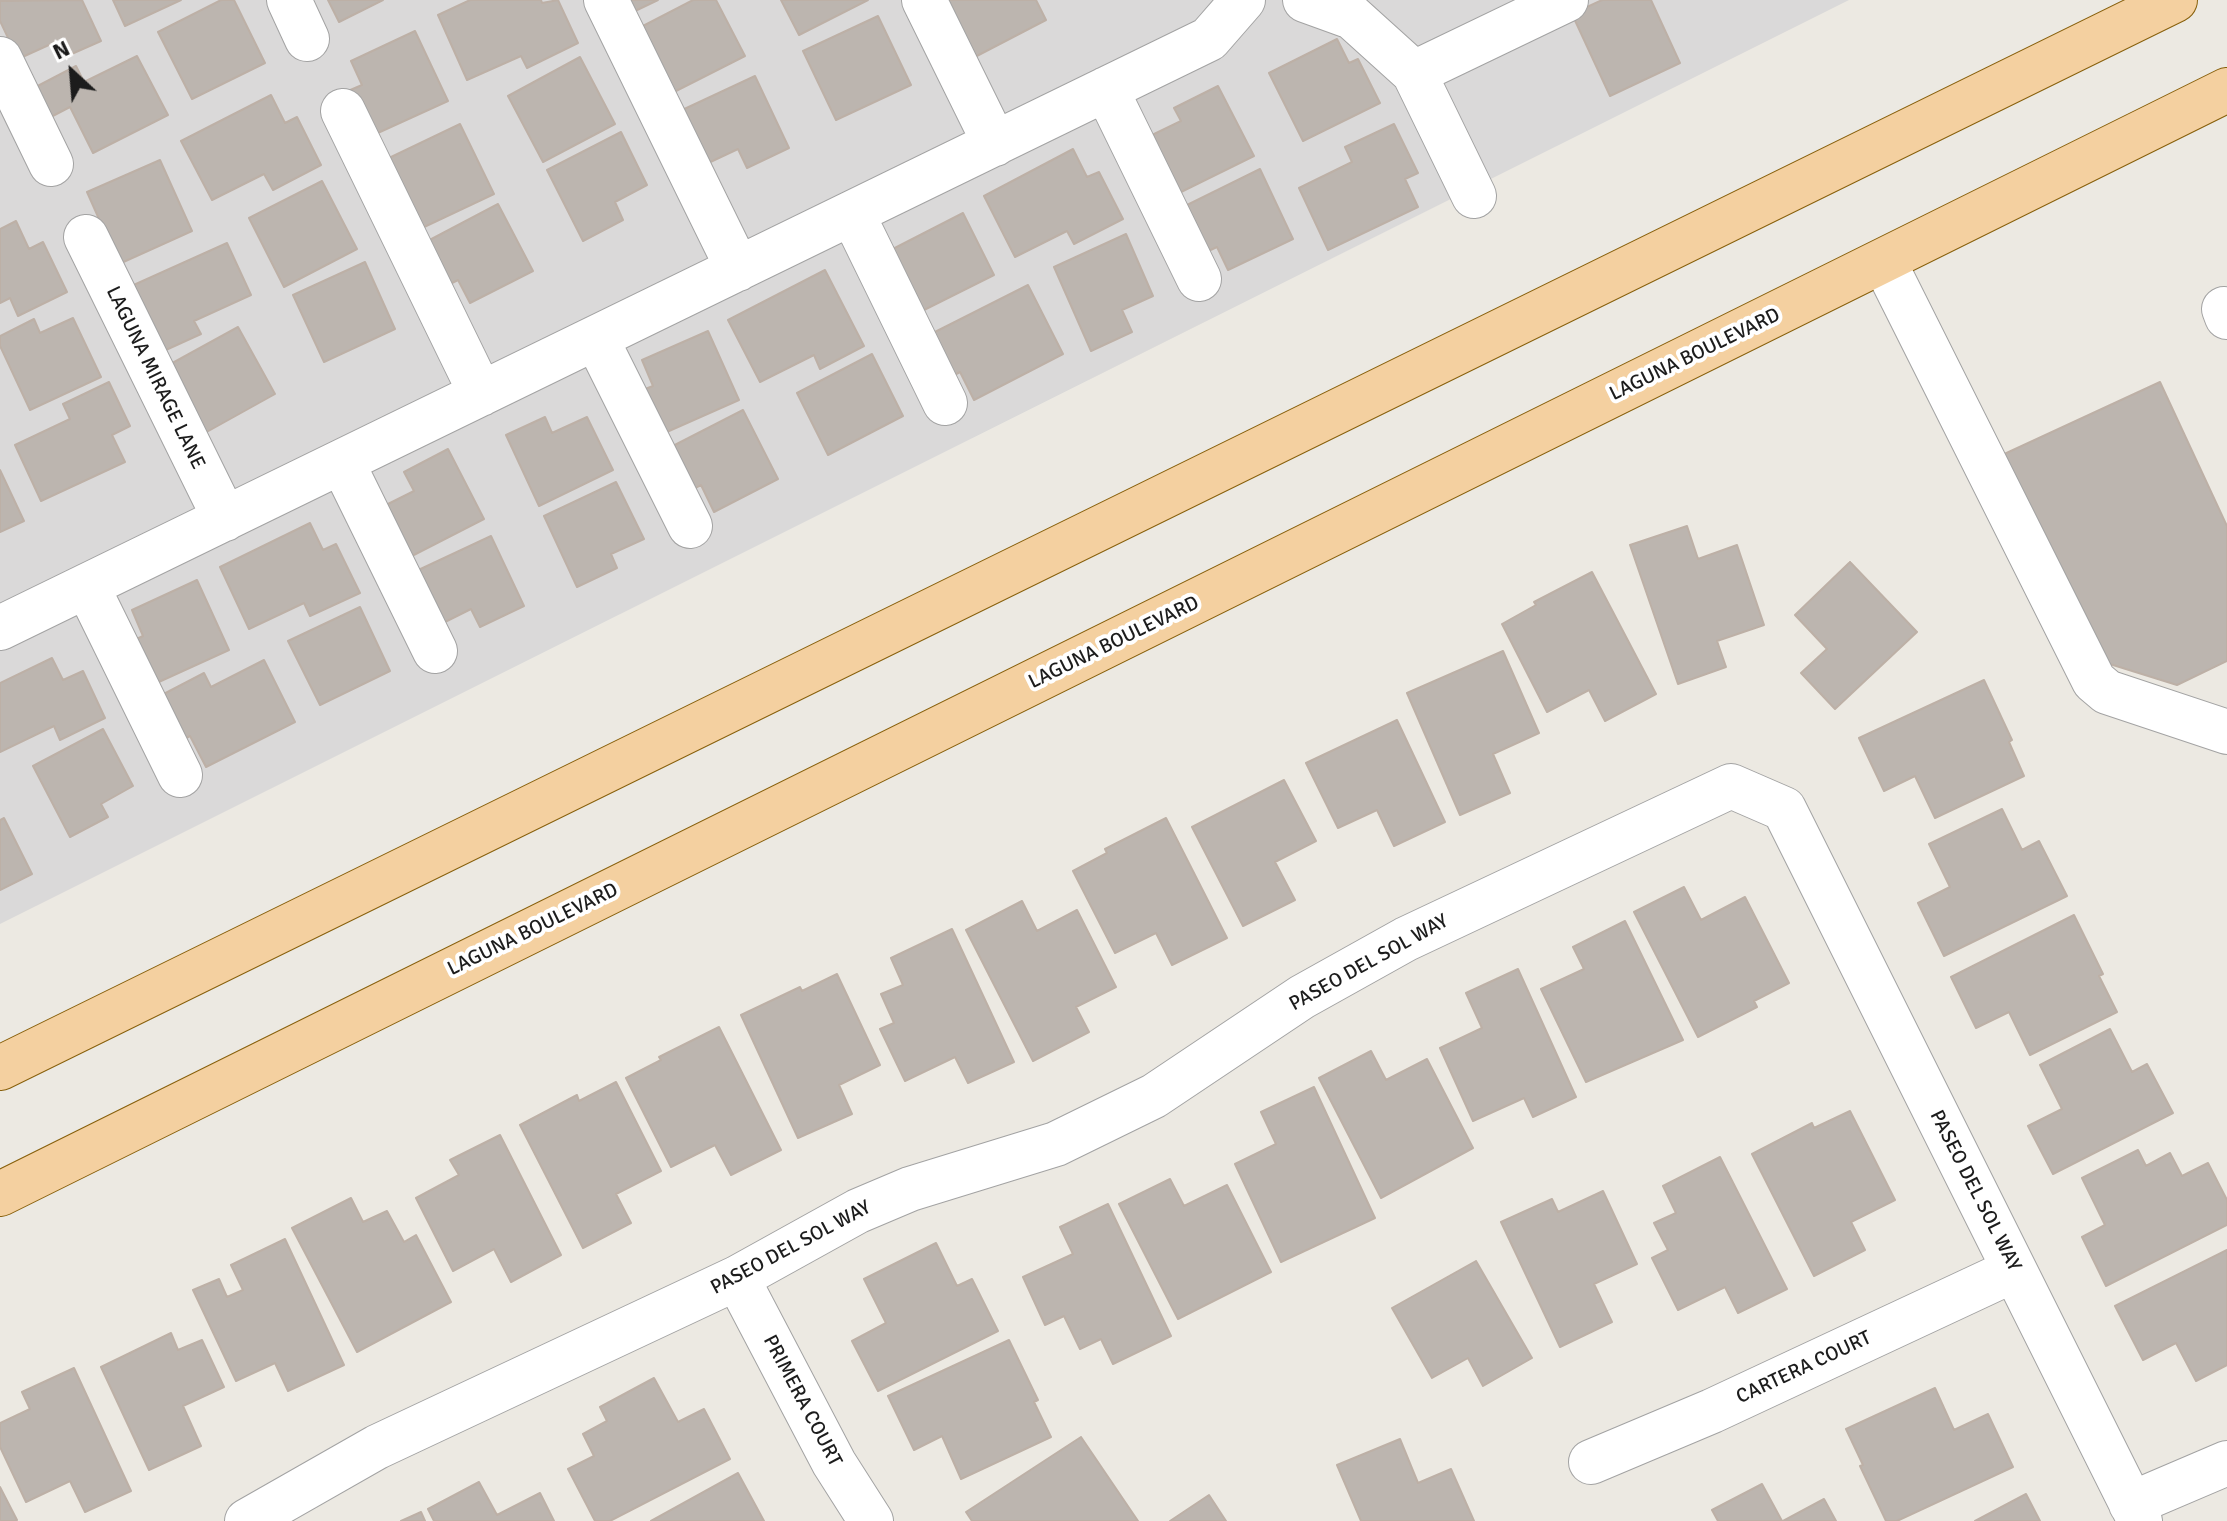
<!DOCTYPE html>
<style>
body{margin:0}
#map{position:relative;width:2227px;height:1521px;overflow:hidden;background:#ece9e2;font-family:Signika,sans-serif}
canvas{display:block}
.north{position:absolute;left:32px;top:32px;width:80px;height:80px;-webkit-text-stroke:6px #fff;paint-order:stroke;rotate:334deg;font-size:22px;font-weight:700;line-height:32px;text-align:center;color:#1c1c1c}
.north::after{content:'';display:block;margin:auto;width:28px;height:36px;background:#1c1c1c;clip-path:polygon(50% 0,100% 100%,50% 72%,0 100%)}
</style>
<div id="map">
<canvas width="2227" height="1521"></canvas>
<div class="north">N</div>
</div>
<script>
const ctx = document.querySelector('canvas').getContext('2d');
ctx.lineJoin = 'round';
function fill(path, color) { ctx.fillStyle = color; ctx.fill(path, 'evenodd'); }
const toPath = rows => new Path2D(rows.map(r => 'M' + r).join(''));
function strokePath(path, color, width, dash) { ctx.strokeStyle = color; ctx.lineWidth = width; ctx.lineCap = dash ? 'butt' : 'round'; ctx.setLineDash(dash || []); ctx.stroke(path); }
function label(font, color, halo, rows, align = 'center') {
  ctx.font = font + ' Signika,sans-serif'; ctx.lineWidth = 8; ctx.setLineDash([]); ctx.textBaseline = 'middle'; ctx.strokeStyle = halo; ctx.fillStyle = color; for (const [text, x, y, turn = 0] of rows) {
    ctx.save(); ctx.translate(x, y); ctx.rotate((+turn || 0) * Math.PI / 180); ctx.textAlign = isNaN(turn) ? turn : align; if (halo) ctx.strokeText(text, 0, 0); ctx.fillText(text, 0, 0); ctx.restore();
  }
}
fill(toPath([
 [0,0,1849,0,0,924]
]), '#dad9d9');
const building = toPath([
 [82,0,101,41,58,60,51,44,18,59,0,21,0,1,82,0],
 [113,0,181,0,125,26,113,0],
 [221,0,234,0,265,63,192,99,158,32,221,0],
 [328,0,383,0,339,22,328,0],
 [470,0,541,0,542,3,558,0,578,43,527,68,521,56,467,80,438,15,470,0],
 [627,0,658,0,633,12,627,0],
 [693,0,716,0,745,56,674,92,641,27,693,0],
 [781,0,868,0,799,35,781,0],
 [941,0,1036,0,1046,20,971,59,941,0],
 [1602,0,1651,0,1680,63,1610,96,1572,14,1602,0],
 [878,16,911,85,836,120,803,51,878,16],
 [415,31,448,101,369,137,348,91,362,85,351,61,415,31],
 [1337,39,1349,63,1358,59,1380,103,1303,141,1269,73,1337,39],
 [137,56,168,115,93,153,70,107,45,120,30,90,76,66,84,82,137,56],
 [580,57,615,124,543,162,508,96,580,57],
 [755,76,789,148,747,168,738,149,704,165,680,111,755,76],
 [1218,86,1254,156,1179,193,1150,136,1181,121,1174,108,1218,86],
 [271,95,285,123,297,117,321,165,273,190,264,174,212,200,181,141,271,95],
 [460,124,494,194,422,228,389,158,460,124],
 [1394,124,1418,173,1405,179,1418,207,1328,250,1299,188,1352,162,1345,147,1394,124],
 [621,132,647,185,615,202,623,220,583,241,547,170,621,132],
 [1073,149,1087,177,1099,172,1123,219,1074,244,1067,231,1015,257,984,196,1073,149],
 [160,160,192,231,119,264,87,192,160,160],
 [1260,169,1293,239,1228,270,1217,247,1204,253,1181,208,1260,169],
 [322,181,357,249,284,287,249,218,322,181],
 [498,204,533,271,470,303,458,280,444,287,422,244,498,204],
 [963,213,994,275,916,314,885,253,963,213],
 [16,221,29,249,43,242,67,292,18,316,10,298,0,303,0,229,16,221],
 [1126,234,1153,296,1122,310,1132,332,1091,351,1054,267,1126,234],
 [227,243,251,295,194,321,201,334,157,354,127,288,227,243],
 [365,262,395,329,324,362,293,295,365,262],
 [825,270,864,346,820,369,814,355,760,382,728,320,825,270],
 [1028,285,1063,354,974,400,960,372,949,378,927,336,1028,285],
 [73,318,101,377,30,410,0,346,0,336,34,319,40,333,73,318],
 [238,327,275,394,203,434,167,366,238,327],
 [708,331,739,400,660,435,640,391,653,386,642,360,708,331],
 [872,354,903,416,828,455,797,393,872,354],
 [109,382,130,426,112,435,125,462,41,501,15,445,70,419,63,404,109,382],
 [2160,382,2227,526,2227,661,2177,685,2097,660,2000,456,2160,382],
 [743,410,778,479,714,512,701,485,687,493,665,450,743,410],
 [545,417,552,433,587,417,613,470,539,506,506,435,545,417],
 [448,449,484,519,406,559,380,508,414,491,404,472,448,449],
 [0,470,24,521,0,532,0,470],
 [616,482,644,539,611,554,617,568,577,587,544,516,616,482],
 [310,523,323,550,336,544,360,593,310,616,304,603,249,629,220,567,310,523],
 [1687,526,1698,559,1737,545,1764,625,1717,641,1726,667,1678,684,1630,545,1687,526],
 [491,536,524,606,480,627,471,609,437,626,412,573,491,536],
 [1850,562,1917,632,1835,709,1801,673,1827,649,1795,615,1850,562],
 [1592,572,1656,694,1605,721,1589,690,1547,712,1502,624,1536,605,1534,602,1592,572],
 [197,580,229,650,150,686,130,642,143,636,132,610,197,580],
 [360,607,390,671,320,705,288,641,360,607],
 [1503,651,1539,733,1493,754,1510,793,1460,815,1407,693,1503,651],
 [52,658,63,680,83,671,105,718,60,740,54,726,0,752,0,683,52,658],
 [264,660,295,722,206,767,190,736,179,742,156,698,204,673,211,687,264,660],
 [1984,680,2012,740,2009,742,2024,776,1935,818,1915,776,1884,791,1859,738,1984,680],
 [1397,720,1445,822,1394,846,1377,810,1338,828,1306,763,1397,720],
 [103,729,133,786,101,804,108,817,70,837,33,766,103,729],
 [1284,780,1316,841,1275,862,1295,900,1243,926,1192,827,1284,780],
 [2002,809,2022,850,2039,841,2067,896,1944,956,1918,903,1950,887,1929,844,2002,809],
 [4,818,32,874,0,890,0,820,4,818],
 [1166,818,1227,938,1172,965,1156,933,1115,953,1073,871,1107,853,1105,849,1166,818],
 [1684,887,1701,920,1745,897,1789,983,1754,1001,1757,1007,1698,1037,1634,912,1684,887],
 [1022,901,1037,931,1077,910,1116,987,1076,1007,1089,1032,1033,1061,966,930,1022,901],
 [2074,915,2103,974,2099,976,2117,1012,2030,1055,2009,1012,1976,1028,1951,977,2074,915],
 [1625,921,1683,1040,1586,1082,1541,989,1584,969,1573,947,1625,921],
 [952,929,1014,1062,968,1083,955,1057,905,1081,880,1029,894,1023,881,994,903,985,891,958,952,929],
 [1518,969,1576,1097,1533,1117,1524,1098,1473,1121,1440,1048,1482,1028,1466,993,1518,969],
 [837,974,880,1065,839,1085,852,1114,798,1138,741,1015,800,987,802,991,837,974],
 [719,1027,781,1150,731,1175,715,1145,671,1167,626,1078,661,1060,659,1057,719,1027],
 [2110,1029,2132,1072,2147,1064,2173,1113,2053,1174,2028,1126,2062,1109,2040,1065,2110,1029],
 [1371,1051,1386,1080,1427,1059,1473,1148,1381,1198,1319,1078,1371,1051],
 [616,1082,661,1171,616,1194,631,1223,583,1248,520,1125,577,1095,579,1101,616,1082],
 [1314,1087,1375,1218,1281,1262,1235,1164,1276,1144,1261,1112,1314,1087],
 [1850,1111,1895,1200,1851,1222,1865,1250,1814,1276,1752,1154,1812,1123,1814,1128,1850,1111],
 [500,1135,561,1255,511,1282,494,1249,453,1271,416,1198,459,1175,450,1160,500,1135],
 [2138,1150,2146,1166,2170,1153,2182,1176,2208,1163,2227,1200,2227,1225,2106,1286,2082,1237,2105,1225,2082,1178,2138,1150],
 [1720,1157,1787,1289,1738,1313,1725,1287,1678,1310,1652,1258,1668,1250,1654,1223,1676,1213,1663,1186,1720,1157],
 [1170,1179,1184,1206,1227,1185,1271,1272,1178,1319,1119,1204,1170,1179],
 [1603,1191,1637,1264,1594,1284,1612,1322,1560,1347,1501,1222,1552,1199,1558,1212,1603,1191],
 [351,1198,363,1222,387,1211,404,1242,416,1235,451,1302,357,1352,292,1228,351,1198],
 [1108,1204,1171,1336,1113,1364,1101,1339,1080,1349,1064,1316,1045,1325,1023,1277,1073,1254,1060,1227,1108,1204],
 [285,1239,344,1365,288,1391,275,1363,236,1381,193,1290,219,1279,227,1297,243,1290,231,1265,285,1239],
 [936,1243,957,1286,972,1279,998,1331,878,1391,852,1341,886,1323,864,1279,936,1243],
 [2227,1250,2227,1365,2196,1381,2176,1343,2143,1360,2115,1306,2227,1250],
 [1476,1261,1532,1358,1483,1386,1468,1358,1432,1378,1392,1308,1476,1261],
 [171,1333,178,1350,202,1340,224,1387,183,1406,201,1446,149,1470,101,1367,171,1333],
 [1009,1340,1038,1400,1034,1402,1051,1437,961,1479,942,1436,914,1450,888,1396,1009,1340],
 [74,1368,131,1491,85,1512,70,1481,26,1502,0,1447,0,1423,30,1409,22,1392,74,1368],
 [654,1378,678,1422,704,1409,730,1459,610,1521,595,1521,568,1469,594,1456,583,1434,607,1421,600,1407,654,1378],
 [1935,1388,1954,1430,1988,1414,2013,1467,1897,1521,1886,1521,1860,1466,1863,1465,1846,1429,1935,1388],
 [1081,1437,1138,1521,972,1521,966,1512,1081,1437],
 [1400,1439,1418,1483,1451,1469,1474,1521,1361,1521,1337,1465,1400,1439],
 [738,1473,764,1521,651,1521,738,1473],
 [479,1482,497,1515,540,1493,554,1521,434,1521,428,1509,479,1482],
 [1762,1484,1782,1521,1718,1521,1712,1510,1762,1484],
 [0,1487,17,1520,15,1521,0,1521,0,1487],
 [2026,1494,2040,1521,1975,1521,2026,1494],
 [1209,1495,1226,1521,1170,1521,1209,1495],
 [1824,1499,1836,1521,1783,1521,1824,1499],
 [421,1512,425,1521,401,1521,421,1512]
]);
fill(building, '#bcb5af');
strokePath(building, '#bdb0a6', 2);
const minor = toPath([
 [289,0,307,39],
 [606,0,738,269],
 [924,0,995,144],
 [1305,0,1352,17,1414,73,1474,196],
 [0,59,51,164],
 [1414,73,1566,0],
 [1106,89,1199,279],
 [343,111,481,394],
 [852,213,945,403],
 [86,237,225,519],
 [1884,262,2094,681,2107,692,2227,732],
 [2224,309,2227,317],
 [596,338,690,526],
 [342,462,435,651],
 [87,586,180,775],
 [0,628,1209,39,1243,0],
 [737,1278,834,1463,871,1521],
 [1591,1462,1712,1411,2014,1270],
 [2131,1504,2227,1463],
 [247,1521,377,1447,737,1278,858,1211,910,1189,1056,1144,1154,1096,1302,997,1406,939,1731,786,1784,809,2140,1521]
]);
const major = toPath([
 [0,1068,2175,0],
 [0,1194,2227,90]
]);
strokePath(minor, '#a3a3a3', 46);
strokePath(major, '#88600c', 46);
strokePath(minor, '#fff', 44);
strokePath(major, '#f4d0a0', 44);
label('20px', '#1c1c1c', '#fff', [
 ["LAGUNA BOULEVARD",1695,355,-26],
 ["LAGUNA MIRAGE LANE",155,378,64],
 ["LAGUNA BOULEVARD",1114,643,-26],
 ["LAGUNA BOULEVARD",533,930,-26],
 ["PASEO DEL SOL WAY",1369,963,-29],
 ["PASEO DEL SOL WAY",1975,1191,63],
 ["PASEO DEL SOL WAY",791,1248,-28],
 ["CARTERA COURT",1804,1368,-25],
 ["PRIMERA COURT",802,1401,62]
]);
</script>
